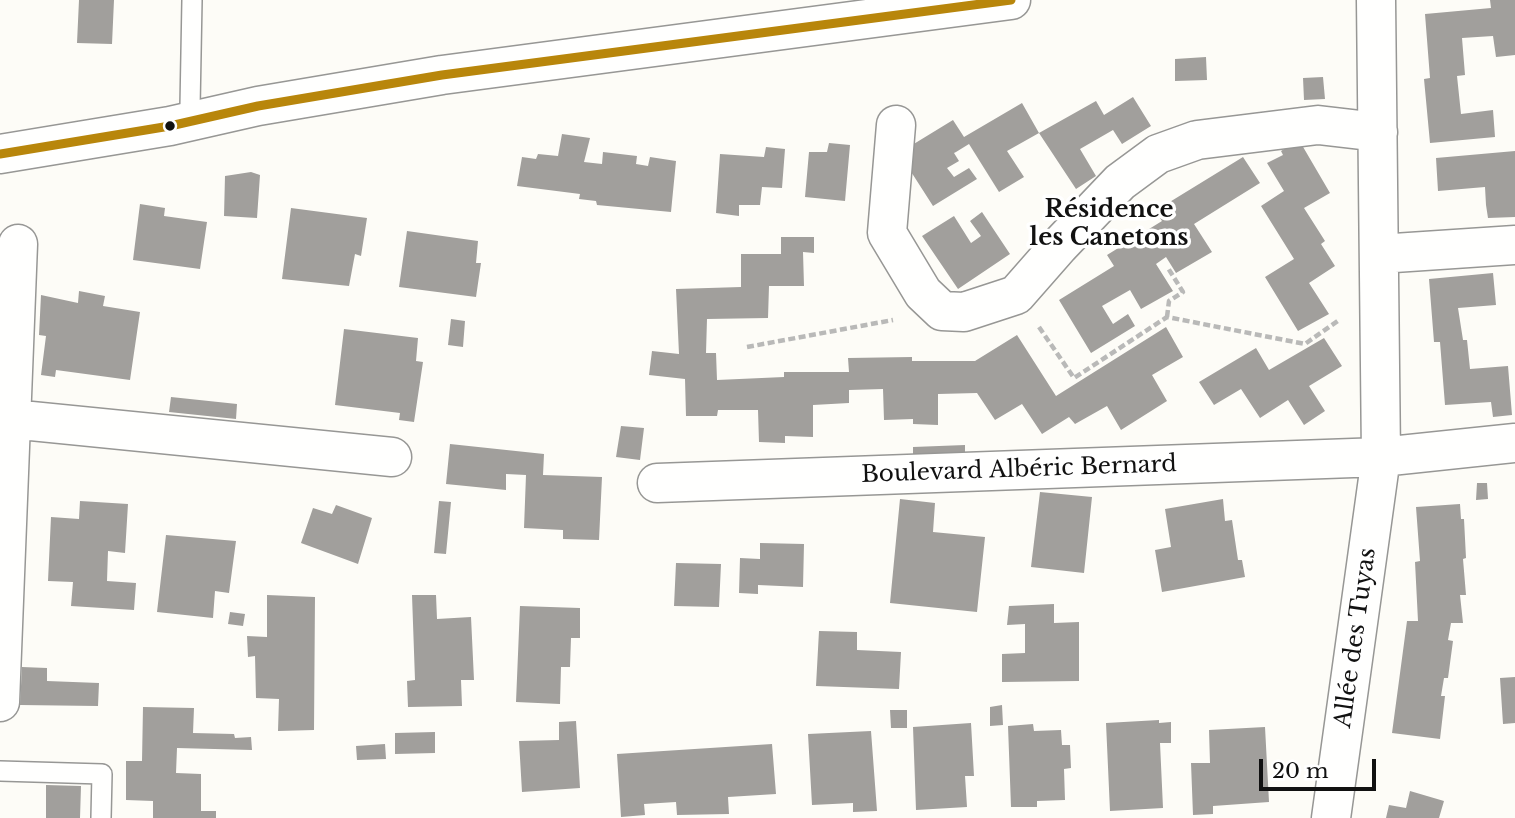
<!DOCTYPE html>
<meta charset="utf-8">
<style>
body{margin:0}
#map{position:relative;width:1515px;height:818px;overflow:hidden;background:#fdfcf7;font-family:"Libre Baskerville",serif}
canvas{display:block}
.scale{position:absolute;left:1259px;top:759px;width:117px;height:32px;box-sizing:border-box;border:4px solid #111;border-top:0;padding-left:9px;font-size:21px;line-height:24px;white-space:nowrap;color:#111;-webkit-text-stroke:5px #fff;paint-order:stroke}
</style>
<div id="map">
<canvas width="1515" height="818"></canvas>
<div class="scale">20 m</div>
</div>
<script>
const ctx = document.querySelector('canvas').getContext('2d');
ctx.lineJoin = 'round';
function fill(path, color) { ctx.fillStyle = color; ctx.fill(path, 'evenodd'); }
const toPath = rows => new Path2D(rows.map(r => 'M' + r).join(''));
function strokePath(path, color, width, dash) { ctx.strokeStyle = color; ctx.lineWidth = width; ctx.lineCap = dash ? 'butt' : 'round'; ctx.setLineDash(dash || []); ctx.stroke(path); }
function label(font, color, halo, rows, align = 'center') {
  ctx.font = font + ' "Libre Baskerville",serif'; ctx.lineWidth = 7; ctx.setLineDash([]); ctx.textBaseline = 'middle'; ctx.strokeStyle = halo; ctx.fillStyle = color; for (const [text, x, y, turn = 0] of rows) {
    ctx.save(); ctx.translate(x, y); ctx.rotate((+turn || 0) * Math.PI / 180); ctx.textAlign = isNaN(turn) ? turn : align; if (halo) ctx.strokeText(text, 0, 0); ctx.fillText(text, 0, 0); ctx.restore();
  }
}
fill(toPath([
 [79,0,114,0,112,44,77,43],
 [1490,0,1515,0,1515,55,1496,57,1493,36,1462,38,1465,75,1457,76,1461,114,1493,110,1495,137,1430,143,1424,79,1430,78,1425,14,1491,8],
 [1206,57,1207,80,1175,81,1175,59],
 [1323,77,1325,99,1304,100,1303,78],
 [1133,97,1151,126,1122,144,1113,130,1080,149,1096,176,1076,189,1039,133,1007,151,1024,177,999,192,969,144,956,152,954,153,959,161,947,168,954,177,969,168,977,179,933,206,899,153,953,120,964,137,1022,103,1039,133,1096,101,1104,115],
 [562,134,590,138,584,162,602,164,603,152,637,156,636,164,648,166,650,157,676,161,671,212,597,205,596,201,579,199,580,194,517,186,522,157,536,159,538,154,558,156],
 [1299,140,1330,193,1304,208,1325,241,1321,244,1335,266,1309,283,1329,314,1298,331,1265,277,1294,259,1261,206,1284,191,1267,163,1283,155,1281,151],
 [829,143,850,145,845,201,805,197,809,152,827,152],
 [766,147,785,149,782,188,762,187,760,205,739,205,739,216,716,213,720,154,764,157],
 [1515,151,1515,217,1488,218,1486,205,1485,187,1438,191,1436,158],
 [1243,157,1260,183,1194,224,1212,252,1176,273,1166,257,1156,264,1173,291,1141,309,1130,290,1102,306,1113,324,1128,314,1135,326,1091,353,1059,300,1114,266,1107,255,1162,221,1155,211],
 [251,172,260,175,257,218,224,216,225,176],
 [140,204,165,208,164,216,207,222,200,269,133,260],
 [291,208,367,218,361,256,355,254,349,286,282,279],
 [982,212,1010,254,958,289,922,236,954,216,971,243,981,236,970,221],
 [407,231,478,241,476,263,481,263,476,297,399,287],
 [781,237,814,237,814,253,803,252,804,286,769,286,768,318,707,319,706,353,716,353,717,380,784,377,784,372,849,372,848,358,912,357,912,361,975,361,1017,335,1056,396,1166,327,1183,357,1152,375,1167,401,1121,430,1107,406,1075,424,1069,417,1042,434,1022,404,995,420,977,393,938,394,938,425,913,424,913,419,884,420,883,389,849,390,849,403,813,405,813,437,785,436,785,443,759,442,758,410,718,410,717,416,686,416,685,379,649,375,652,351,679,354,676,289,741,287,741,254,781,254],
 [1493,273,1496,305,1458,308,1463,340,1467,340,1470,369,1508,366,1512,415,1493,417,1491,402,1445,405,1440,342,1434,342,1429,279],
 [79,291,105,296,103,306,140,312,130,380,56,370,55,377,41,375,46,336,39,335,41,295,78,303],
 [451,319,465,321,463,347,448,345],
 [344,329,418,338,416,361,423,362,414,422,399,420,400,413,335,405],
 [1324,338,1342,366,1309,386,1325,411,1304,425,1288,400,1260,418,1241,389,1214,405,1199,382,1256,348,1269,370],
 [171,397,237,404,236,419,169,412],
 [621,426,644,428,640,460,616,457],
 [450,444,544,454,543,475,602,477,599,540,563,539,563,530,524,528,526,475,506,474,506,490,446,484],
 [965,445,965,455,913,457,913,447],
 [1477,483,1487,483,1488,499,1476,500],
 [1040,492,1092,497,1084,573,1031,567],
 [900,499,935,503,933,532,985,537,977,612,890,603],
 [1223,499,1225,521,1232,520,1238,560,1242,560,1245,577,1162,592,1155,550,1171,547,1165,509],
 [80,501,128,504,125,553,108,551,107,581,136,583,134,610,71,606,73,582,48,581,51,517,79,519],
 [439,501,451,502,446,554,434,553],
 [1460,504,1461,519,1464,519,1466,558,1463,559,1466,595,1460,595,1463,623,1451,623,1448,640,1453,641,1448,678,1444,678,1441,696,1445,696,1440,739,1392,733,1407,621,1418,621,1415,562,1420,561,1416,507],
 [336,505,372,518,358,564,301,543,313,508,332,514],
 [166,535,236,541,229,593,215,591,213,618,157,612],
 [760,543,804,544,803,587,758,585,758,594,739,593,740,558,760,559],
 [676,563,721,564,719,607,674,606],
 [267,595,315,597,314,730,278,731,279,699,256,698,255,656,248,657,247,636,267,637],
 [412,595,436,595,437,619,471,617,474,680,461,680,462,706,408,707,407,681,415,680],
 [1054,604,1054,623,1079,622,1079,681,1002,682,1002,654,1025,653,1025,624,1007,625,1009,606],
 [520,606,580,608,580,638,571,638,570,667,561,667,560,704,516,702],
 [230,612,245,614,243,626,228,624],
 [819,631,857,632,857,650,901,652,899,689,816,686],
 [22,667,47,668,47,681,99,683,98,706,20,705],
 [1515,677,1515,723,1503,724,1500,678],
 [1002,705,1003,725,990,726,990,707],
 [143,707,194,708,193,733,234,734,235,738,251,737,252,750,177,748,176,773,201,774,201,811,216,811,216,818,153,818,153,801,126,800,126,761,142,761],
 [890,710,907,710,907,728,891,728],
 [1159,720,1159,723,1171,722,1171,743,1160,743,1163,808,1110,811,1106,723],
 [576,721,580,788,522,792,519,741,559,740,559,722],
 [971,723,974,776,965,776,967,807,916,810,913,727],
 [1033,724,1034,731,1061,730,1062,745,1070,745,1071,768,1064,769,1065,800,1037,801,1037,807,1011,807,1008,726],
 [1265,727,1269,802,1213,806,1213,814,1193,815,1191,763,1210,763,1209,730],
 [871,731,877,811,853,812,853,803,812,805,808,734],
 [435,732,435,753,395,754,395,733],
 [385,744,386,759,357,760,356,746],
 [772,744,776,794,728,797,729,814,677,815,676,802,644,804,645,815,621,817,617,754],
 [46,785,81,786,80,818,46,818],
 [1410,791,1444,801,1439,818,1386,818,1389,805,1406,808]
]), '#a19f9c');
const lane = toPath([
 [190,107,192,0],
 [0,771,102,774,101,818]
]);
const street = toPath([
 [896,125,887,233,923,293,942,311,964,312,1016,295,1059,246,1120,182,1158,154,1197,140,1318,125,1378,132],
 [0,154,170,126,258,106,442,75,1011,0],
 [1379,254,1515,245],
 [11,419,392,457],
 [657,483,1381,457,1515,443],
 [0,702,18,244],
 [1331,818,1381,457,1376,0]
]);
strokePath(lane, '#979795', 22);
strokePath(street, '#979795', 41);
strokePath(toPath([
 [1167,317,1169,301,1183,292,1168,268],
 [1039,327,1074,378,1167,317,1305,344,1339,320],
 [747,347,893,320]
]), '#b9b9b8', 4.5, [7, 3.5]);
strokePath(lane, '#fffffe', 19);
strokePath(street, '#fffffe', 38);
strokePath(toPath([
 [0,154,170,126,258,106,442,75,1011,0]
]), '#b8860b', 9);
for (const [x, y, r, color] of [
 [170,126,6,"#111"]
]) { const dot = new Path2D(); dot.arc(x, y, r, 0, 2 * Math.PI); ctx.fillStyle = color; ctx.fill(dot); strokePath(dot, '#fff', 2.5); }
label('23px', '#111', '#fff', [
 ["Boulevard Albéric Bernard",1019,470,-2],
 ["Allée des Tuyas",1356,638,-82]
]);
label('bold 24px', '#111', '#fff', [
 ["Résidence",1109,210],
 ["les Canetons",1109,238]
]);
</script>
